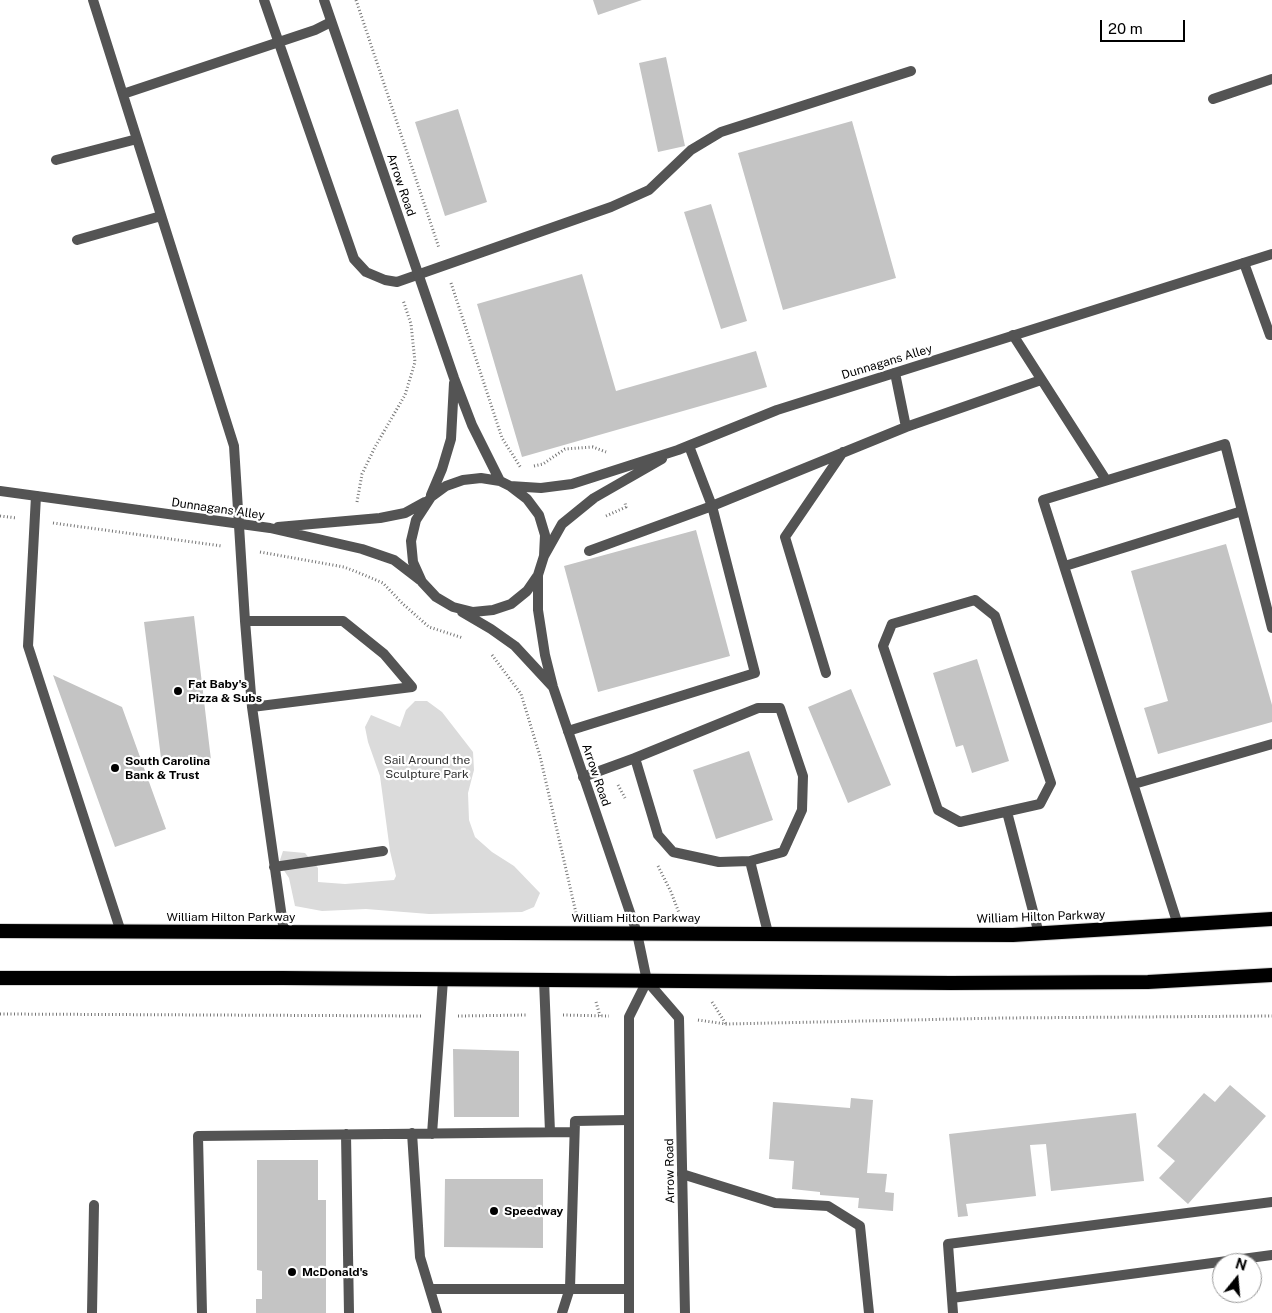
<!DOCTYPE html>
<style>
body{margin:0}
#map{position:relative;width:1272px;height:1313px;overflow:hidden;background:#fff;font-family:"Public Sans",sans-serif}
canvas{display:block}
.north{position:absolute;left:1212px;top:1253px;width:50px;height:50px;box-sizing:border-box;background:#fff;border:1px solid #999;border-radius:50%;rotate:17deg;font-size:14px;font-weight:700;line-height:20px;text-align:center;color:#000}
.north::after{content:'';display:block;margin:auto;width:18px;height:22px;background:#000;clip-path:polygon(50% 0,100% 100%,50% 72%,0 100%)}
.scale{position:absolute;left:1100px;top:20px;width:85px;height:22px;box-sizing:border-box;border:2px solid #000;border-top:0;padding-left:6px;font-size:15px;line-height:18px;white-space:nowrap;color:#000;-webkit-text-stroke:4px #fff;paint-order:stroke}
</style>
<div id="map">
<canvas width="1272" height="1313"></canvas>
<div class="north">N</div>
<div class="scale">20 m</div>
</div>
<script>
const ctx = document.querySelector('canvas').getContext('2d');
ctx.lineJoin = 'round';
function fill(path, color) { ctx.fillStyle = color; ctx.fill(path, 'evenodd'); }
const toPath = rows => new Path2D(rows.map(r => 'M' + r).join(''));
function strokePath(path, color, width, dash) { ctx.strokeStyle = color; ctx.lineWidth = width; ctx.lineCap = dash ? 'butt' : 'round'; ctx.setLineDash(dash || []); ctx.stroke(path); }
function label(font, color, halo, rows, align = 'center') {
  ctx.font = font + ' "Public Sans",sans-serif'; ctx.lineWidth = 4.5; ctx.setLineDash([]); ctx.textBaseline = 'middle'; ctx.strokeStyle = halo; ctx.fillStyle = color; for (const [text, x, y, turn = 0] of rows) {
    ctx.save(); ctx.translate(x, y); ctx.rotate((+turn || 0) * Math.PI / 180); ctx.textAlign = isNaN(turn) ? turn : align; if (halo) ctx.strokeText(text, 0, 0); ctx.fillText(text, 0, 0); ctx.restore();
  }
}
fill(toPath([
 [415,701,427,701,442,712,473,752,474,770,468,793,469,820,475,837,492,852,514,866,540,893,534,907,522,912,429,914,366,909,322,911,295,906,289,878,279,863,283,851,305,853,318,868,318,882,345,884,394,880,396,876,390,851,380,776,368,742,365,727,371,715,400,727,406,710]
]), '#dbdbdb');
fill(toPath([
 [593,0,642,0,598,15],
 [666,57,685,146,658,152,639,63],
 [458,109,487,202,445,216,415,122],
 [852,121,896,278,783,310,738,153],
 [711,204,747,321,721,329,684,212],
 [582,274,616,391,756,351,767,387,522,457,477,304],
 [696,530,730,656,598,692,564,566],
 [1226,544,1272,705,1272,722,1158,754,1144,708,1168,701,1131,571],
 [194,616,211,760,162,766,144,622],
 [977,659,1009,761,972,773,963,745,956,747,933,673],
 [53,675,122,707,166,829,115,847],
 [851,689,891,785,848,803,808,707],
 [749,751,773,820,716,839,693,770],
 [453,1049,519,1051,519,1117,454,1117],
 [1230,1085,1266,1116,1188,1204,1159,1178,1175,1161,1157,1146,1204,1093,1215,1102],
 [851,1098,873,1100,867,1173,887,1174,885,1192,894,1193,893,1211,858,1208,859,1198,820,1195,820,1192,792,1189,794,1161,769,1159,773,1102,850,1108],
 [1136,1113,1144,1181,1051,1191,1046,1144,1030,1145,1036,1196,966,1204,968,1216,958,1217,949,1134],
 [257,1160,318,1160,318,1200,326,1200,326,1313,256,1313,256,1299,262,1299,262,1271,257,1270],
 [445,1179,543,1179,543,1248,444,1247]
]), '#c4c4c4');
const trunk = toPath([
 [0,931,1013,935,1272,919],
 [0,978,283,978,951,983,1148,982,1272,975]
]);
strokePath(trunk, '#dbdbdb', 16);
strokePath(toPath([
 [356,0,439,248],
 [451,283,502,438,521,468],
 [534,466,543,464,565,449,593,447,606,452],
 [357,502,362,474,375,447,405,395,415,362,411,324,403,300],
 [0,516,17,518],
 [606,516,626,507,625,503],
 [53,523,222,546],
 [260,552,344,567,357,572,383,583,403,604,429,627,463,638],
 [492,655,521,694,540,756,576,913],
 [618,785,625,798],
 [658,866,671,892,679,913],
 [596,1002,600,1016],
 [712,1002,726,1024],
 [0,1014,422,1016],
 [563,1015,609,1016],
 [458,1016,527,1015],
 [698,1020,726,1024,1002,1018,1272,1016]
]), '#767676', 3, [1, 2.5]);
strokePath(toPath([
 [93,0,234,446,245,621,343,621,384,654,412,687,252,707,245,621],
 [264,0,354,259,366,272,385,280,397,282,611,207,649,190,691,150,721,132,911,71],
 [123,94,315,30,331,22],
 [1213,99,1272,79],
 [56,160,137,139],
 [77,240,161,216],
 [1244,263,1270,335,1272,335],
 [1013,335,1106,480],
 [906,427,1041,380],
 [36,496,28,646,121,932],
 [589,551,712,506,689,446],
 [1065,566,1242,511],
 [975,600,995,616,1051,783,1040,804,960,822,938,810,883,646,892,624,975,600],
 [826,673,785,537,843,452],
 [252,707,284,932],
 [568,731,755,673,712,506,906,427,895,373],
 [635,758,758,708,780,708,803,776,802,810,783,852,750,861],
 [583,777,635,758,658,835,673,852,719,862,750,861,768,933],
 [1134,784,1272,744],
 [1007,812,1039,934],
 [274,867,383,851],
 [1178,925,1043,500,1225,444,1272,628],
 [544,980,550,1132],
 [412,1133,420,1257,437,1313],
 [346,1134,349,1313],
 [432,1134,443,980],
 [682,1174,775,1203,828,1206,860,1226,869,1313],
 [430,1289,629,1289],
 [952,1298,1272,1255],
 [92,1313,94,1205],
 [202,1313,198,1136,574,1132],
 [562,1313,570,1288,575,1121,629,1120],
 [953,1313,948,1244,1272,1202]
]), '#545454', 10);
strokePath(toPath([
 [324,0,454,378,472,425,500,481],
 [510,486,541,488,572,484,678,450,777,410,1272,254],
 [0,491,270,528,362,549,394,560,420,580],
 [431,495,442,469,451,439,454,383],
 [278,527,380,518,405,513,425,502],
 [544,556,545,535,539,515,527,499,510,486,500,481,481,478,463,480,446,486,431,497,416,520,411,541,413,562,422,582,436,597,453,607,473,612,493,610,511,604,527,591,538,575,544,556,562,524,594,498,662,459],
 [538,575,538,610,545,655,553,687,637,933,647,981,679,1018,685,1313],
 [462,612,491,629,515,646,553,687],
 [629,1313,629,1017,647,981]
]), '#545454', 10);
strokePath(trunk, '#000', 14);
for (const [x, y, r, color] of [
 [178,691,5,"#000"],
 [115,768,5,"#000"],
 [494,1211,5,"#000"],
 [292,1272,5,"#000"]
]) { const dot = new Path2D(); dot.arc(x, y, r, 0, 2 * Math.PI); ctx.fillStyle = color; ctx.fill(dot); strokePath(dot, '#fff', 2); }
label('12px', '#000', '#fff', [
 ["Arrow Road",401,185,71],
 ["Dunnagans Alley",887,362,-17],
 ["Dunnagans Alley",218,509,8],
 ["Arrow Road",596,775,71],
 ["William Hilton Parkway",231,917],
 ["William Hilton Parkway",1041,917,-2],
 ["William Hilton Parkway",636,918],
 ["Arrow Road",670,1171,-91]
]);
label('bold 12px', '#000', '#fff', [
 ["Fat Baby's",188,684],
 ["Pizza & Subs",188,698],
 ["South Carolina",125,761],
 ["Bank & Trust",125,775],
 ["Speedway",504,1211],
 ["McDonald's",302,1272]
], 'left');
label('12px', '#323232', '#fff', [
 ["Sail Around the",427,760],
 ["Sculpture Park",427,774]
]);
</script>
